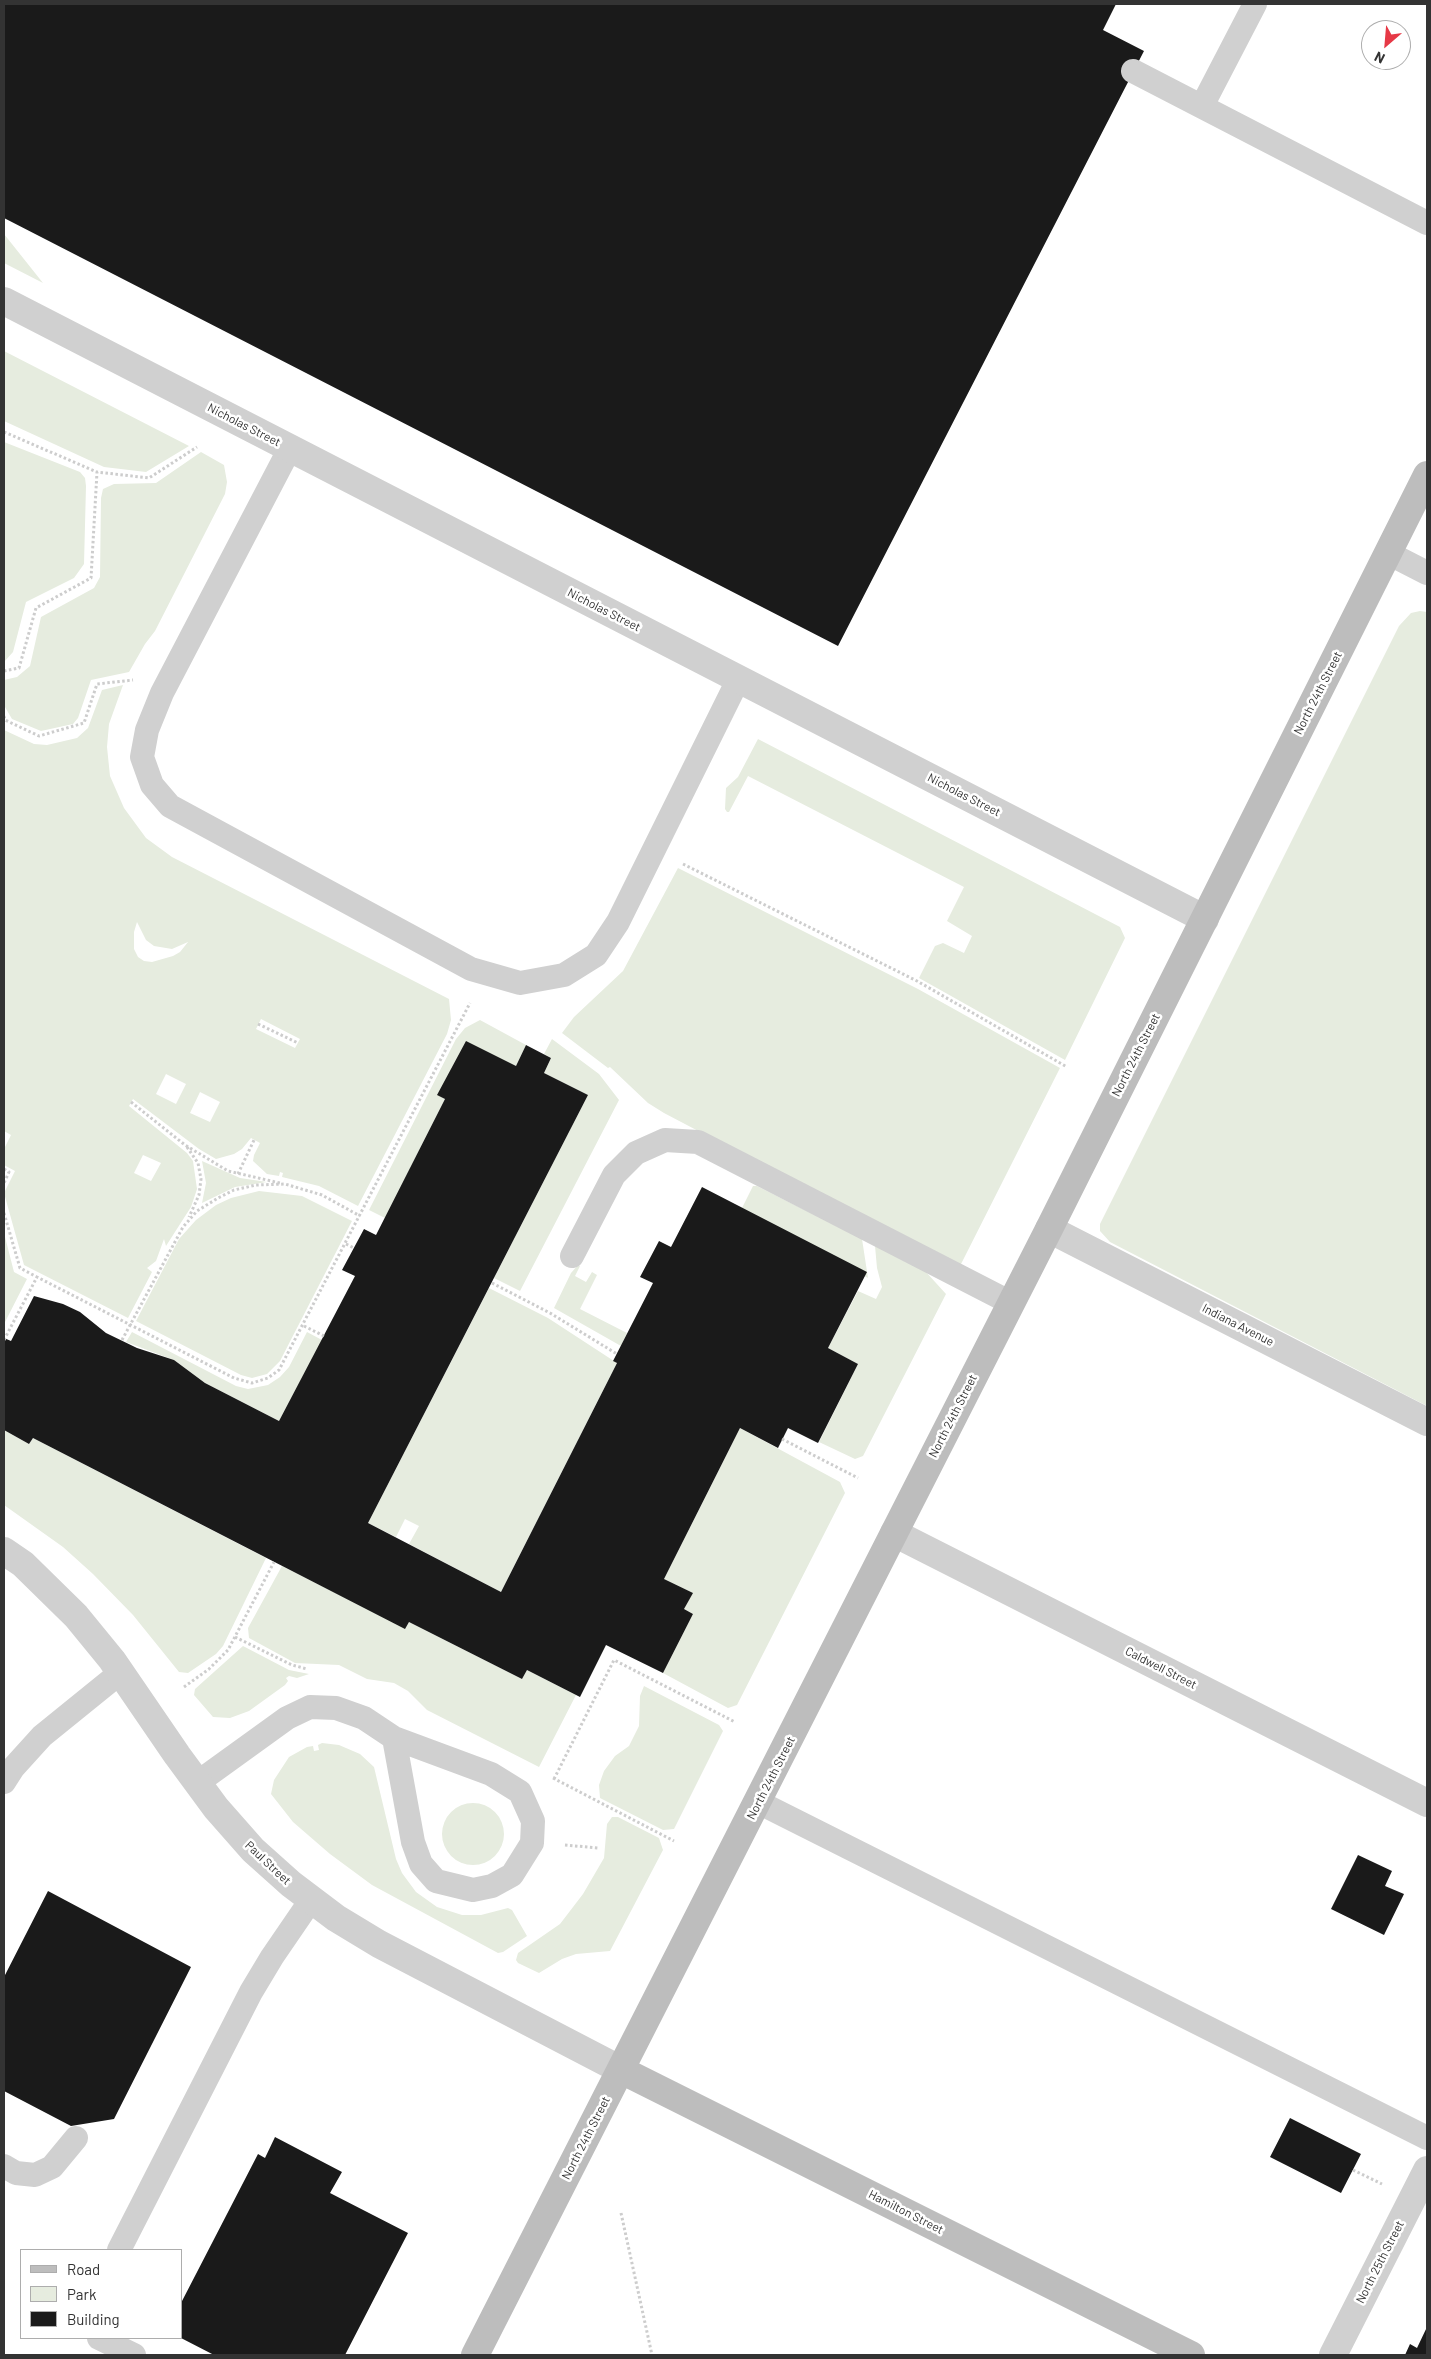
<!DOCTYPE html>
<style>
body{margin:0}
#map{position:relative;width:1431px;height:2359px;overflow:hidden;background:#fff;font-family:Barlow,sans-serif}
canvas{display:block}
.frame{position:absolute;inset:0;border:5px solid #333;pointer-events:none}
.legend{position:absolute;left:20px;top:2249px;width:162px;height:90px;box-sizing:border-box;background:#fff;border:1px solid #adadad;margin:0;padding:6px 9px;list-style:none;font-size:15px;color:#333}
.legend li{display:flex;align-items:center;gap:10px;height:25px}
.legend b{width:25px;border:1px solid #adadad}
.north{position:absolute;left:1361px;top:20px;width:50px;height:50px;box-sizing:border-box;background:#fff;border:1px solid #adadad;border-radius:50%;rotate:207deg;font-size:14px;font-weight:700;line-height:20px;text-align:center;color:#333}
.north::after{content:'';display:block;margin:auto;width:18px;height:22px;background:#e63946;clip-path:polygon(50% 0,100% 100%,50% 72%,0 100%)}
</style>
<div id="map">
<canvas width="1431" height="2359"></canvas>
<div class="frame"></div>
<ul class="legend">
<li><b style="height:6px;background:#bdbdbd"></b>Road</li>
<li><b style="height:14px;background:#e6ecdf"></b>Park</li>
<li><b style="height:14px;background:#1a1a1a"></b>Building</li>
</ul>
<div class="north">N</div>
</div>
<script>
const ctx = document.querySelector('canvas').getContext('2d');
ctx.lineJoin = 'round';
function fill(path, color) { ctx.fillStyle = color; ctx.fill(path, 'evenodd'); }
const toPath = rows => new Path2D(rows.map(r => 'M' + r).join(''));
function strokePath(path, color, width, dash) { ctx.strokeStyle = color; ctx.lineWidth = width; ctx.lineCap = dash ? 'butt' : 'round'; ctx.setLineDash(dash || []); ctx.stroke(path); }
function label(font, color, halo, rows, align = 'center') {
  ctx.font = font + ' Barlow,sans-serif'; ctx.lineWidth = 5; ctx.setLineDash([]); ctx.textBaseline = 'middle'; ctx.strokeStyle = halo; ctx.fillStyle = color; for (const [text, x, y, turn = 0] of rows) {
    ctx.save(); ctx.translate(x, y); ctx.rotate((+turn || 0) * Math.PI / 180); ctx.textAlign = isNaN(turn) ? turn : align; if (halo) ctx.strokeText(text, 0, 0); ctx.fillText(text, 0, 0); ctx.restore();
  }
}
fill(toPath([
 [4,234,43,283,4,263],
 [4,351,189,446,146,472,104,467,4,421],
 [4,442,80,472,85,478,86,486,84,564,74,578,26,602,13,652,4,662],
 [201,452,224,465,227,482,225,494,155,631,145,644,129,672,91,680,78,718,73,724,41,731,12,719,5,707,4,680,17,677,30,666,41,617,94,588,100,577,101,498,103,489,114,484,156,483],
 [1420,611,1427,612,1427,1406,1110,1242,1100,1231,1100,1224,1399,626,1411,613],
 [123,685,109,724,107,747,110,776,124,808,146,838,172,857,449,999,451,1020,447,1034,358,1206,319,1186,282,1177,283,1173,280,1172,279,1176,267,1174,253,1161,254,1155,260,1143,251,1138,242,1149,234,1154,216,1159,199,1149,133,1099,129,1106,187,1153,193,1161,197,1189,191,1207,166,1246,164,1239,156,1261,147,1268,152,1272,128,1318,24,1265,4,1193,15,1171,4,1165,4,1149,11,1135,4,1131,4,730,34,744,47,745,77,738,88,728,102,690],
 [137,922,146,940,154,946,172,949,188,942,180,952,173,956,152,962,144,961,138,957,134,949,134,932],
 [261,1019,300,1039,295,1048,256,1029],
 [166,1074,186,1084,176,1104,156,1094],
 [200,1092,220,1102,210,1122,190,1113],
 [143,1155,161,1163,151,1181,134,1173],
 [758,739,1120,927,1125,938,1065,1060,919,978,935,946,943,943,964,953,972,936,947,921,964,887,748,776,729,812,727,812,725,809,726,788,738,777],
 [678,868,918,989,1060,1068,959,1268,664,1113,648,1103,610,1067,608,1068,562,1033,574,1017,623,971],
 [480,1020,526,1045,516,1066,438,1095,445,1099,385,1218,369,1210,456,1039,465,1028],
 [552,1039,599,1074,619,1100,520,1291,494,1278,588,1095,544,1073,551,1058,544,1054],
 [202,1161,240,1178,267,1182,235,1187,202,1203,206,1183],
 [753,1186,757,1186,862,1239,868,1278,742,1208],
 [259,1191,302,1196,352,1221,280,1361,267,1374,252,1378,241,1375,136,1321,179,1239,196,1220,216,1205,231,1198],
 [4,1233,14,1272,27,1279,4,1324],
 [875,1246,926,1272,946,1294,863,1456,855,1459,819,1442,858,1364,828,1348,858,1291,876,1299,882,1287,877,1268],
 [578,1265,580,1266,575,1276,586,1282,592,1272,597,1275,580,1309,627,1333,621,1346,554,1308,571,1273],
 [489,1288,548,1318,617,1363,501,1592,409,1544,419,1526,405,1519,396,1537,368,1523],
 [132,1332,236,1386,248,1389,268,1385,280,1377,289,1367,307,1332,322,1340,279,1421,205,1383,174,1360,126,1342],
 [740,1428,840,1482,845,1493,737,1705,728,1708,663,1673,693,1614,684,1609,692,1593,664,1579],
 [4,1430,29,1444,33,1438,266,1558,223,1646,216,1654,188,1673,179,1672,133,1615,93,1574,63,1547,4,1505],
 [282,1566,405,1628,409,1622,522,1679,527,1670,576,1695,539,1767,427,1710,408,1691,394,1683,367,1679,339,1665,295,1663,249,1638,248,1628],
 [243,1646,289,1670,309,1674,297,1678,289,1676,286,1678,288,1681,285,1685,249,1711,230,1718,213,1717,194,1695,195,1689],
 [644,1686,719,1725,723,1731,674,1829,663,1830,600,1798,599,1785,604,1771,615,1756,629,1746,639,1726,640,1696],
 [322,1743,339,1745,360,1754,374,1767,396,1859,402,1873,416,1892,437,1907,462,1915,481,1915,508,1908,512,1910,527,1936,503,1952,498,1953,372,1885,330,1854,293,1822,271,1794,274,1780,289,1757,307,1747,313,1746,314,1751,319,1750,318,1745],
 '442 1834a31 31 0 1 1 62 0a31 31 0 1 1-62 0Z',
 [612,1817,618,1817,659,1838,663,1850,610,1951,576,1954,562,1959,539,1973,518,1963,516,1960,518,1953,560,1924,583,1894,604,1858,607,1824]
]), '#e6ecdf');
fill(toPath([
 [4,4,1116,4,1103,30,1144,51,838,646,4,218],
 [466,1041,516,1066,526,1045,551,1058,544,1073,588,1095,368,1523,501,1592,617,1363,613,1361,653,1283,640,1277,659,1241,671,1247,702,1187,867,1272,828,1348,858,1364,818,1443,788,1428,778,1448,740,1428,664,1579,693,1593,684,1609,693,1614,663,1673,606,1645,580,1697,527,1670,522,1679,409,1622,405,1629,33,1438,29,1444,4,1430,4,1338,11,1341,34,1296,63,1304,80,1312,106,1333,137,1348,174,1360,205,1383,279,1421,355,1276,342,1270,364,1229,376,1235,445,1099,437,1095],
 [1358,1855,1392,1871,1385,1886,1404,1894,1384,1935,1331,1909],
 [48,1891,191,1967,114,2119,71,2126,4,2091,4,1977],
 [1290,2118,1361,2154,1341,2193,1270,2157],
 [275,2137,342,2172,330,2193,408,2233,345,2355,214,2355,181,2338,181,2303,258,2154,265,2158],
 [1427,2327,1427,2355,1405,2355,1410,2344,1417,2348]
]), '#1a1a1a');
strokePath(toPath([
 [4,432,97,472],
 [4,671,19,668,36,608,91,578,97,472,149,478,197,447],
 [4,716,5,720,39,736,84,723,97,684,133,680],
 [683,864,917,981,1067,1067],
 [258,1024,298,1043],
 [131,1102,185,1145,228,1171,280,1183],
 [187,1147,198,1163,201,1179,199,1195,189,1217],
 [4,1169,9,1172,4,1183],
 [238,1174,254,1140],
 [4,1213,20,1268,37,1277],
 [346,1244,354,1248],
 [492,1283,550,1313,617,1354],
 [304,1326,324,1336],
 [4,1340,37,1277,234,1378,252,1383,268,1378,279,1370,470,1003],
 [122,1340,183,1227,197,1211,218,1198,234,1190,256,1185,285,1184,322,1195,360,1216],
 [782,1439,858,1478],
 [235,1637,292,1665,307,1669],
 [184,1687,209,1669,228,1650,274,1562],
 [553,1778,674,1841],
 [554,1779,614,1660,735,1722],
 [565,1845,598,1848],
 [1353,2170,1382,2184],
 [621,2213,652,2355]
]), '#cdcdcd', 3, [2.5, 2.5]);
strokePath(toPath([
 [1133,71,1427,223],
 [1202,106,1255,4],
 [290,448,162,693,147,730,142,757,152,785,170,806,471,969,520,983,564,975,596,955,618,922,738,680],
 [1388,553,1427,573],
 [572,1256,614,1175,636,1153,665,1140,698,1142,1011,1303],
 [4,1782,13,1768,42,1736,121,1672],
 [197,1783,287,1718,310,1707,336,1708,364,1718,394,1738,491,1774,520,1792,533,1821,532,1843,512,1875,492,1886,473,1890,436,1881,421,1864,413,1842,394,1738],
 [758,1802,1427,2138],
 [4,2166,16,2173,35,2175,52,2167,76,2138],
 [119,2250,251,1992,272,1957,311,1900],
 [99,2338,134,2355]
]), '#d0d0d0', 24);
strokePath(toPath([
 [1049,1229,1427,1422],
 [894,1533,1427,1803],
 [1333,2355,1427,2170]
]), '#d0d0d0', 28);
strokePath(toPath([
 [4,301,1205,919],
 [4,1551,23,1564,76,1616,112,1660,177,1755,216,1808,253,1850,291,1884,336,1918,379,1944,621,2070]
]), '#d0d0d0', 28);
strokePath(toPath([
 [621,2070,1191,2355],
 [475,2355,1049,1229,1427,475]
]), '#bdbdbd', 28);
label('12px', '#333', '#fff', [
 ["Nicholas Street",244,425,27],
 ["Nicholas Street",604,610,27],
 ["North 24th Street",1318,693,-63],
 ["Nicholas Street",964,795,27],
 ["North 24th Street",1136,1055,-63],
 ["Indiana Avenue",1238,1325,27],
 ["North 24th Street",953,1416,-63],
 ["Caldwell Street",1161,1668,27],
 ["North 24th Street",771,1778,-63],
 ["Paul Street",268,1863,43],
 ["North 24th Street",586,2138,-63],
 ["Hamilton Street",906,2212,27],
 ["North 25th Street",1380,2262,-63]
]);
</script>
